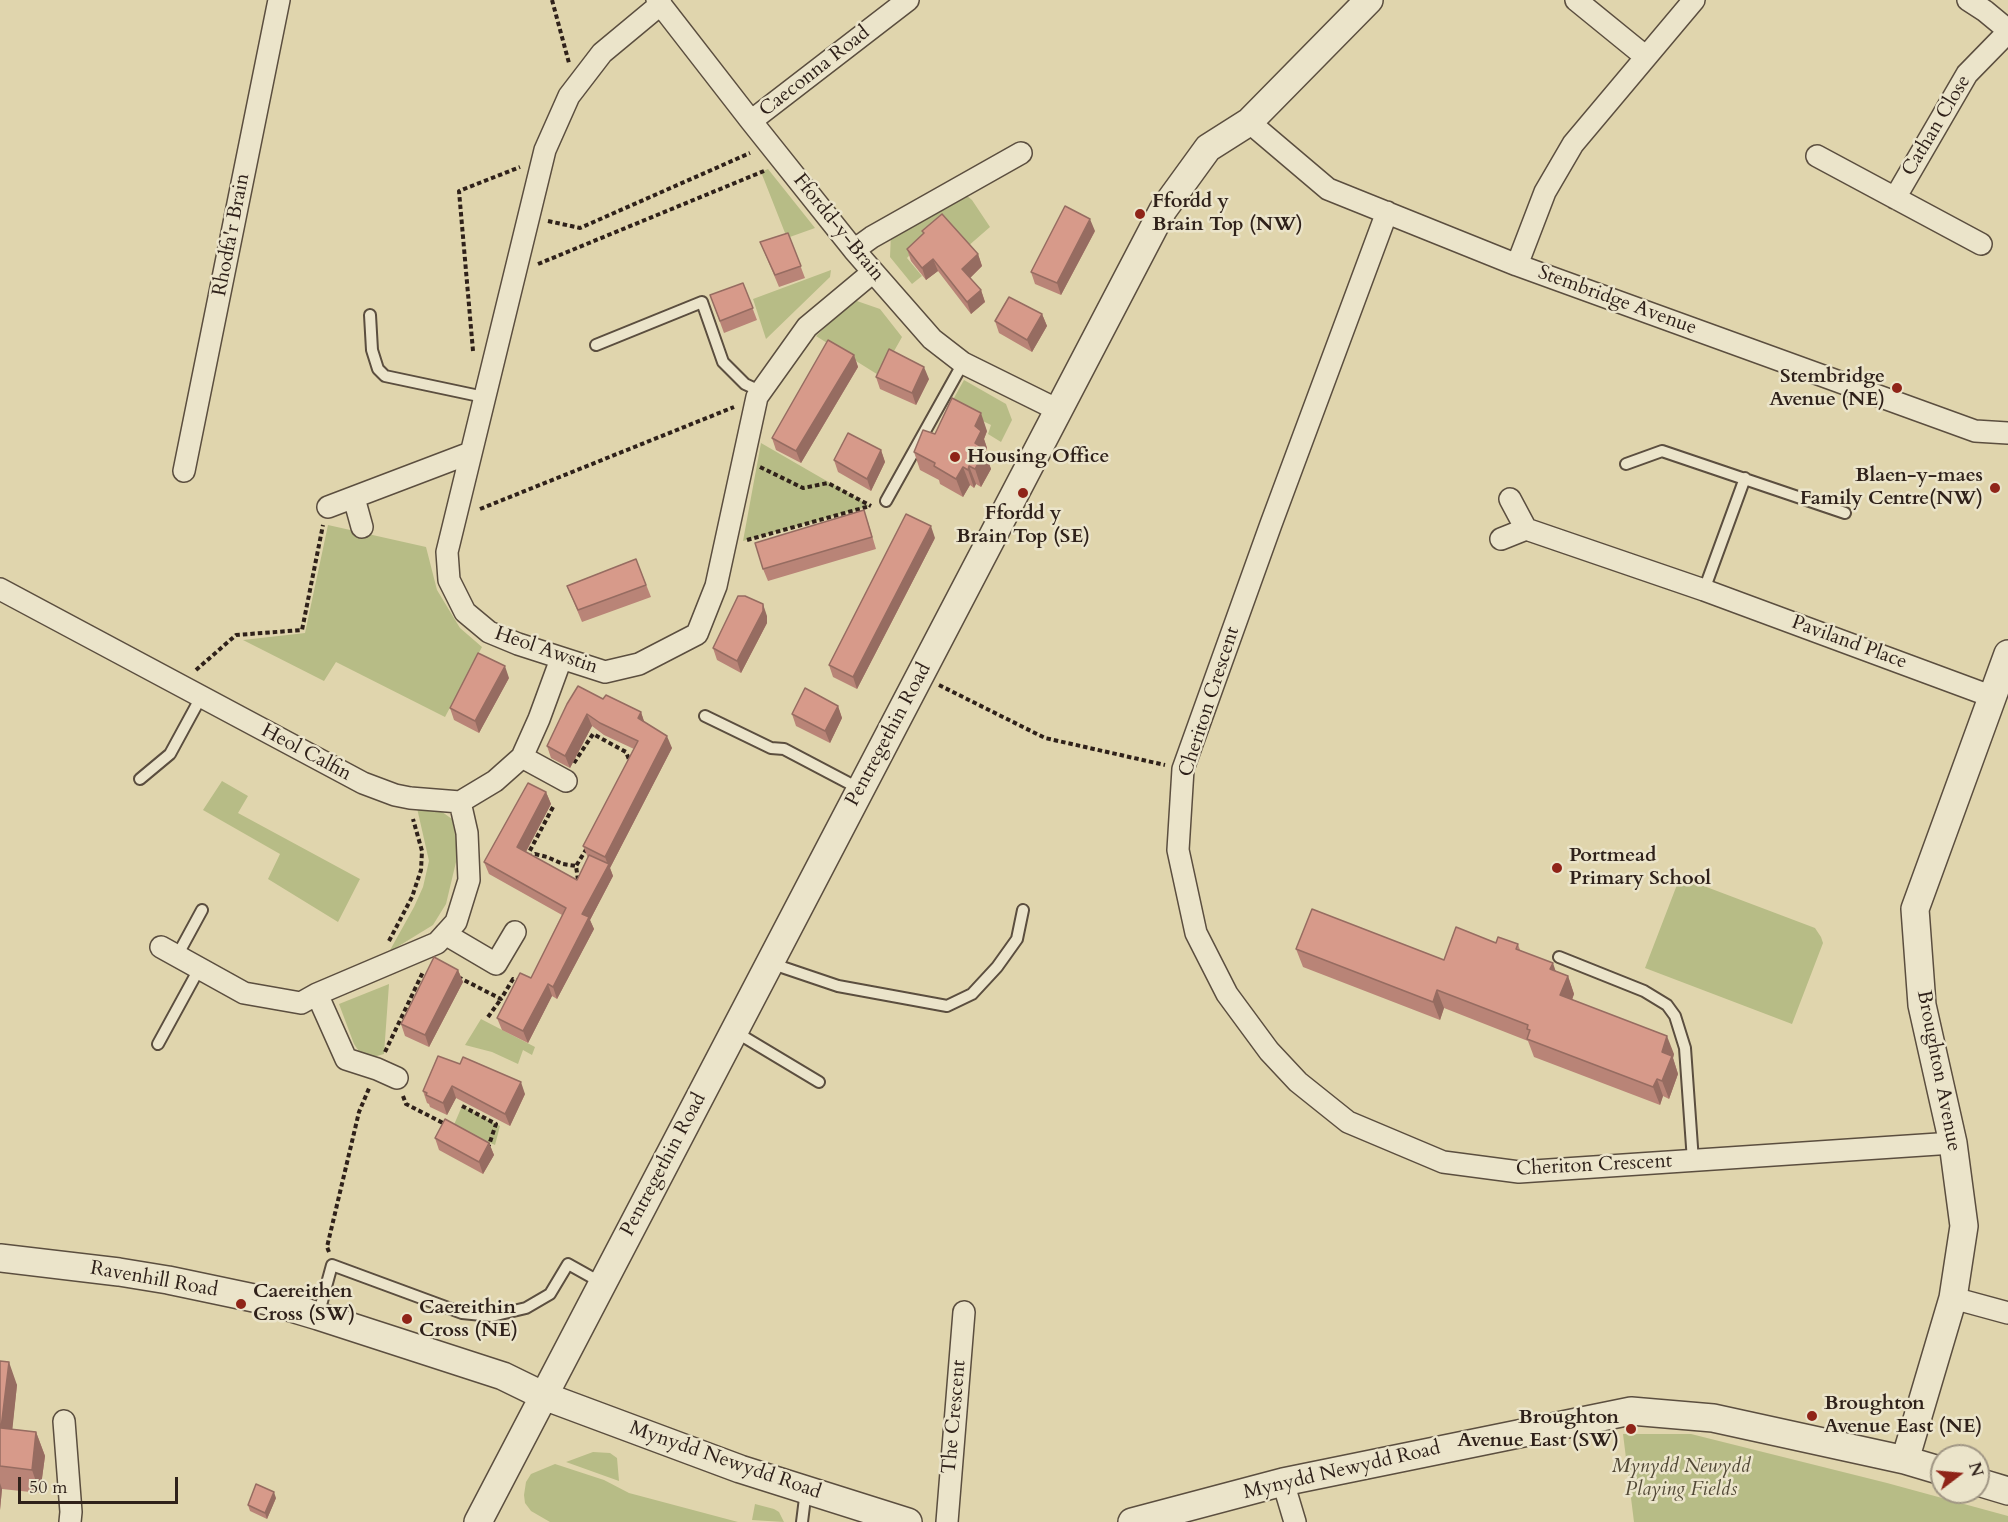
<!DOCTYPE html>
<style>
body{margin:0}
#map{position:relative;width:2008px;height:1522px;overflow:hidden;background:#e0d5ad;font-family:Cardo,serif}
canvas{display:block}
.north{position:absolute;left:1930px;top:1444px;width:60px;height:60px;box-sizing:border-box;background:#ebe4ca;border:2px solid #a09684;border-radius:50%;rotate:74deg;font-size:16px;font-weight:700;line-height:24px;text-align:center;color:#2f211a}
.north::after{content:'';display:block;margin:auto;width:21px;height:27px;background:#8f2418;clip-path:polygon(50% 0,100% 100%,50% 72%,0 100%)}
.scale{position:absolute;left:18px;top:1477px;width:160px;height:27px;box-sizing:border-box;border:3px solid #2f211a;border-top:0;padding-left:8px;font-size:18px;line-height:21px;white-space:nowrap;color:#2f211a;-webkit-text-stroke:4px #ebe4ca;paint-order:stroke}
</style>
<div id="map">
<canvas width="2008" height="1522"></canvas>
<div class="north">N</div>
<div class="scale">50 m</div>
</div>
<script>
const ctx = document.querySelector('canvas').getContext('2d');
ctx.lineJoin = 'round';
function fill(path, color) { ctx.fillStyle = color; ctx.fill(path, 'evenodd'); }
const toPath = rows => new Path2D(rows.map(r => 'M' + r).join(''));
function strokePath(path, color, width, dash) { ctx.strokeStyle = color; ctx.lineWidth = width; ctx.lineCap = dash ? 'butt' : 'round'; ctx.setLineDash(dash || []); ctx.stroke(path); }
function label(font, color, halo, rows, align = 'center') {
  ctx.font = font + ' Cardo,serif'; ctx.lineWidth = 5; ctx.setLineDash([]); ctx.textBaseline = 'middle'; ctx.strokeStyle = halo; ctx.fillStyle = color; for (const [text, x, y, turn = 0] of rows) {
    ctx.save(); ctx.translate(x, y); ctx.rotate((+turn || 0) * Math.PI / 180); ctx.textAlign = isNaN(turn) ? turn : align; if (halo) ctx.strokeText(text, 0, 0); ctx.fillText(text, 0, 0); ctx.restore();
  }
}
fill(toPath([
 [768,169,815,228,787,238,761,172],
 [966,195,972,200,990,227,967,247,923,241,907,258,922,276,912,284,890,257,891,233],
 [831,270,830,277,766,339,753,299],
 [854,300,880,309,902,337,880,376,816,336],
 [964,380,1006,404,1012,420,1001,442,988,434,991,425,950,405],
 [761,443,870,506,743,541],
 [328,525,426,547,437,590,460,628,482,647,445,717,336,662,324,681,243,640,305,633],
 [222,781,248,796,238,813,360,879,338,922,268,879,280,854,203,810],
 [417,808,438,809,452,819,456,840,456,862,446,904,433,925,389,952,414,907,423,887,429,861],
 [1680,877,1815,928,1821,937,1823,943,1792,1024,1645,968],
 [389,984,384,1054,373,1057,360,1053,354,1044,339,1004],
 [481,1019,535,1047,532,1055,523,1050,518,1064,492,1052,465,1045],
 [462,1106,500,1126,495,1145,453,1127],
 [1623,1434,1691,1434,1887,1483,2008,1516,2008,1522,1634,1522],
 [593,1452,610,1453,617,1458,619,1481,566,1462],
 [555,1464,604,1480,629,1493,738,1522,550,1522,531,1511,525,1503,524,1495,526,1482,531,1474],
 [755,1504,774,1509,779,1512,784,1522,752,1520]
]), '#b7bc86');
const service = toPath([
 [370,315,372,350,378,369,385,376,484,397],
 [596,345,702,302,723,362,745,384,760,391],
 [1626,464,1662,451,1845,513],
 [886,501,963,363],
 [1704,590,1745,478],
 [705,716,771,748,784,749,860,789],
 [140,779,170,754,201,697],
 [177,956,202,910],
 [1559,957,1644,991,1667,1005,1675,1016,1685,1048,1693,1161],
 [770,963,838,986,947,1006,972,994,997,967,1017,939,1023,910],
 [734,1031,819,1082],
 [158,1044,199,969],
 [318,1316,332,1265,462,1313,492,1316,526,1308,550,1294,568,1264,602,1283],
 [802,1522,806,1490]
]);
const minor = toPath([
 [657,0,751,121,854,250,932,339,963,363,1058,410],
 [1576,0,1646,57],
 [1968,0,1985,11,2008,30],
 [661,4,602,53,569,96,545,150,447,552,449,580,465,612,489,632,518,644,605,672,639,664,697,634,716,586,757,397,807,327,873,272],
 [751,121,908,0],
 [1249,122,1328,189,1517,265,1975,431,2008,433],
 [1817,156,1981,244],
 [1895,198,1967,74,2008,32],
 [1387,212,1271,524,1183,769,1178,850,1196,933,1227,994,1269,1051,1298,1082,1348,1122,1443,1162,1519,1172,1953,1143],
 [854,250,872,237,1021,153],
 [1517,265,1545,192,1573,144,1694,0],
 [184,471,279,0],
 [354,498,362,527],
 [1510,499,1526,529],
 [328,507,470,453],
 [1501,539,1526,529,1704,590,1993,697],
 [0,589,363,783,395,795,410,798,460,802,495,781,522,757,539,719,561,659],
 [522,757,566,781],
 [445,934,496,964,515,932],
 [161,947,244,993,301,1003,317,994,437,943,456,922,469,880,467,833,460,802],
 [317,994,346,1059,377,1069,397,1078],
 [1953,1298,2008,1313],
 [64,1421,71,1512,70,1522],
 [1283,1482,1295,1522],
 [947,1522,964,1312]
]);
const tertiary = toPath([
 [0,1258,119,1272,168,1280,268,1301,318,1316,503,1376,544,1396,740,1469,908,1522],
 [1905,1460,1953,1298,1964,1226,1953,1143,1922,1005,1915,909,2008,654],
 [1978,1482,2008,1491],
 [478,1522,1163,210,1208,148,1249,122,1369,0],
 [1132,1522,1283,1482,1631,1411,1713,1418,1905,1460,1942,1471]
]);
strokePath(service, '#5b4e3f', 14);
strokePath(minor, '#5b4e3f', 24);
strokePath(tertiary, '#5b4e3f', 30);
strokePath(toPath([
 [552,0,569,63],
 [548,221,580,228,750,153],
 [538,264,764,171],
 [473,351,459,191,520,167],
 [760,467,803,488,828,483,871,506],
 [480,509,734,407],
 [747,540,870,506],
 [196,670,236,635,302,630,323,525],
 [939,685,1045,738,1165,765],
 [574,763,593,734,626,752,630,762],
 [553,807,526,858,535,854,547,857,563,864,576,866],
 [578,880,576,866,587,848],
 [389,941,412,897,421,870,422,851,413,819],
 [458,977,501,999,513,979,520,981],
 [488,1017,501,999],
 [385,1052,423,972],
 [403,1096,406,1104,445,1124],
 [462,1106,496,1124,489,1145,487,1144],
 [329,1252,327,1247,359,1112,370,1086]
]), '#2f211a', 4, [4.5, 3]);
strokePath(service, '#ebe4ca', 10);
strokePath(minor, '#ebe4ca', 21);
strokePath(tertiary, '#ebe4ca', 27);
fill(toPath([
 [922,231,978,254,982,266,970,278,981,290,985,302,971,314,938,271,926,280,911,261,907,249,924,234],
 [1095,231,1061,295,1035,284,1031,272],
 [788,233,805,278,779,287,760,242],
 [743,283,757,320,724,333,710,295],
 [1042,314,1047,326,1032,352,999,333,995,321],
 [854,355,858,367,801,463,776,450,772,438],
 [876,377,929,379,916,405,880,389],
 [987,431,984,439,987,448,985,453,991,469,981,487,976,484,974,488,970,485,963,497,940,484,939,480,920,470,914,452],
 [881,450,885,462,871,491,838,472,834,460],
 [868,522,876,549,768,581,763,569],
 [935,538,857,689,833,677,829,665],
 [636,559,651,597,582,622,567,586],
 [767,616,767,623,741,673,717,660,713,648],
 [509,678,479,733,454,720,450,708],
 [603,699,641,712,644,722,672,748,610,868,613,876,590,920,594,929,557,999,552,996,528,1043,502,1030,497,1018,531,978,562,915,489,874,484,862,546,792,551,804,526,852,577,880,588,858,583,846,634,749,604,735,592,726,570,768,551,758,547,746],
 [838,706,842,718,830,743,796,726,792,714],
 [1496,943,1518,944,1520,950,1556,971,1568,976,1574,994,1572,1000,1674,1054,1673,1058,1678,1074,1669,1099,1663,1096,1660,1105,1534,1057,1528,1041,1444,1008,1440,1020,1303,967,1296,949,1444,960],
 [458,970,463,982,429,1047,405,1036,401,1024],
 [438,1056,525,1094,510,1126,456,1098,447,1115,430,1107,429,1104,427,1103,423,1091],
 [435,1138,489,1143,494,1155,483,1174,439,1150],
 [0,1361,17,1385,12,1429,36,1432,45,1456,40,1493,2,1489,0,1510],
 [276,1498,267,1519,250,1511,248,1505]
]), '#b98477');
fill(toPath([
 [1090,219,1095,231,1061,295,1057,283],
 [978,254,982,266,967,281,962,269],
 [933,259,938,271,926,280,922,268],
 [981,290,985,302,971,314,967,302],
 [1042,314,1047,326,1032,352,1027,340],
 [854,355,858,367,801,463,796,451],
 [924,367,929,379,916,405,912,393],
 [981,413,987,431,984,439,987,448,985,453,991,469,981,487,975,469,975,426],
 [881,450,885,462,871,491,867,479],
 [969,466,976,484,974,488,968,470],
 [963,467,970,485,963,497,956,479],
 [931,526,935,538,857,689,853,677],
 [763,604,767,616,767,623,741,673,737,661],
 [505,666,509,678,479,733,475,721],
 [838,706,842,718,830,743,825,731],
 [641,712,645,724,638,718],
 [587,714,592,726,570,768,565,756],
 [667,736,672,748,610,868,613,876,590,920,594,929,557,999,553,987,582,914,608,865,605,857],
 [546,792,551,804,522,859,517,847],
 [1553,963,1559,981,1550,969],
 [458,970,463,982,429,1047,425,1035],
 [1568,976,1574,994,1567,1013,1560,995],
 [548,984,552,996,528,1043,523,1031],
 [1437,990,1444,1008,1440,1020,1433,1002],
 [1667,1036,1674,1054,1673,1058,1678,1074,1669,1099,1662,1081,1662,1052],
 [1657,1079,1663,1096,1660,1105,1653,1087],
 [521,1082,525,1094,510,1126,505,1114],
 [452,1086,456,1098,447,1115,443,1103],
 [489,1143,494,1155,483,1174,479,1162],
 [9,1362,17,1385,10,1452,1,1428],
 [36,1432,45,1456,40,1493,32,1470],
 [0,1483,2,1489,0,1510],
 [274,1492,276,1498,267,1519,265,1513]
]), '#966c61');
const building = toPath([
 [1065,206,1090,219,1057,283,1031,272,1065,206],
 [942,214,978,254,962,269,981,290,967,302,933,259,922,268,907,249,924,233,922,231,942,214],
 [788,233,801,266,775,275,760,242,788,233],
 [743,283,753,308,720,321,710,295,743,283],
 [1009,297,1042,314,1027,340,995,321,1009,297],
 [828,340,854,355,796,451,772,438,828,340],
 [889,349,924,367,912,393,876,377,889,349],
 [952,398,981,413,975,426,981,431,975,443,980,446,980,448,985,451,975,469,969,466,968,470,963,467,956,479,934,466,935,463,914,452,923,430,935,434,952,398],
 [848,433,881,450,867,479,834,460,848,433],
 [864,510,872,537,763,569,755,543,864,510],
 [906,514,931,526,853,677,829,665,906,514],
 [636,559,646,585,578,610,567,586,636,559],
 [738,596,745,596,763,604,763,611,737,661,713,648,738,596],
 [478,653,505,666,475,721,450,708,478,653],
 [578,686,603,699,606,695,641,712,638,718,667,736,605,857,583,846,638,741,600,723,587,714,565,756,547,746,567,704,578,686],
 [805,688,838,706,825,731,792,714,805,688],
 [528,783,546,792,517,847,577,880,589,855,609,864,582,914,589,917,553,987,548,984,523,1031,497,1018,520,973,531,978,566,908,484,862,528,783],
 [1312,909,1444,960,1456,927,1496,943,1498,937,1518,944,1516,949,1553,963,1550,969,1568,976,1560,995,1667,1036,1662,1052,1672,1056,1662,1081,1657,1079,1653,1087,1527,1039,1530,1030,1527,1029,1528,1025,1437,990,1433,1002,1296,949,1312,909],
 [434,957,458,970,425,1035,401,1024,434,957],
 [438,1056,460,1064,463,1057,521,1082,505,1114,452,1086,443,1103,426,1095,427,1093,423,1091,438,1056],
 [445,1119,489,1143,479,1162,435,1138,445,1119],
 [0,1361,9,1362,1,1428,36,1432,32,1470,0,1466,0,1361],
 [256,1484,274,1492,265,1513,248,1505,256,1484]
]);
fill(building, '#d79a8a');
strokePath(building, '#966c61', 1.5);
for (const [x, y, r, color] of [
 [1140,214,6,"#8f2418"],
 [1897,388,6,"#8f2418"],
 [955,457,6,"#8f2418"],
 [1995,488,6,"#8f2418"],
 [1023,493,6,"#8f2418"],
 [1557,868,6,"#8f2418"],
 [241,1304,6,"#8f2418"],
 [407,1319,6,"#8f2418"],
 [1812,1416,6,"#8f2418"],
 [1631,1429,6,"#8f2418"]
]) { const dot = new Path2D(); dot.arc(x, y, r, 0, 2 * Math.PI); ctx.fillStyle = color; ctx.fill(dot); strokePath(dot, '#ebe4ca', 2); }
label('20px', '#2f211a', '#ebe4ca', [
 ["Caeconna Road",815,72,-38],
 ["Cathan Close",1937,126,-59],
 ["Ffordd-y-Brain",838,228,51],
 ["Rhodfa'r Brain",232,235,-79],
 ["Stembridge Avenue",1617,301,20],
 ["Paviland Place",1849,643,20],
 ["Heol Awstin",546,651,19],
 ["Cheriton Crescent",1210,702,-72],
 ["Pentregethin Road",889,735,-62],
 ["Heol Calfin",306,753,28],
 ["Broughton Avenue",1938,1071,79],
 ["Pentregethin Road",664,1165,-62],
 ["Cheriton Crescent",1594,1166,-3],
 ["Ravenhill Road",154,1280,10],
 ["The Crescent",955,1417,-85],
 ["Mynydd Newydd Road",725,1461,19],
 ["Mynydd Newydd Road",1342,1471,-13]
]);
label('bold 20px', '#2f211a', '#ebe4ca', [
 ["Ffordd y",1152,202],
 ["Brain Top (NW)",1152,225],
 ["Stembridge",1885,377,"right"],
 ["Avenue (NE)",1885,400,"right"],
 ["Housing Office",967,457],
 ["Blaen-y-maes",1983,476,"right"],
 ["Family Centre(NW)",1983,499,"right"],
 ["Ffordd y",1023,514,"center"],
 ["Brain Top (SE)",1023,537,"center"],
 ["Portmead",1569,856],
 ["Primary School",1569,879],
 ["Caereithen",253,1292],
 ["Cross (SW)",253,1315],
 ["Caereithin",419,1308],
 ["Cross (NE)",419,1331],
 ["Broughton",1824,1404],
 ["Avenue East (NE)",1824,1427],
 ["Broughton",1619,1418,"right"],
 ["Avenue East (SW)",1619,1441,"right"]
], 'left');
label('italic 20px', '#514835', '#ebe4ca', [
 ["Mynydd Newydd",1681,1467],
 ["Playing Fields",1681,1490]
]);
</script>
